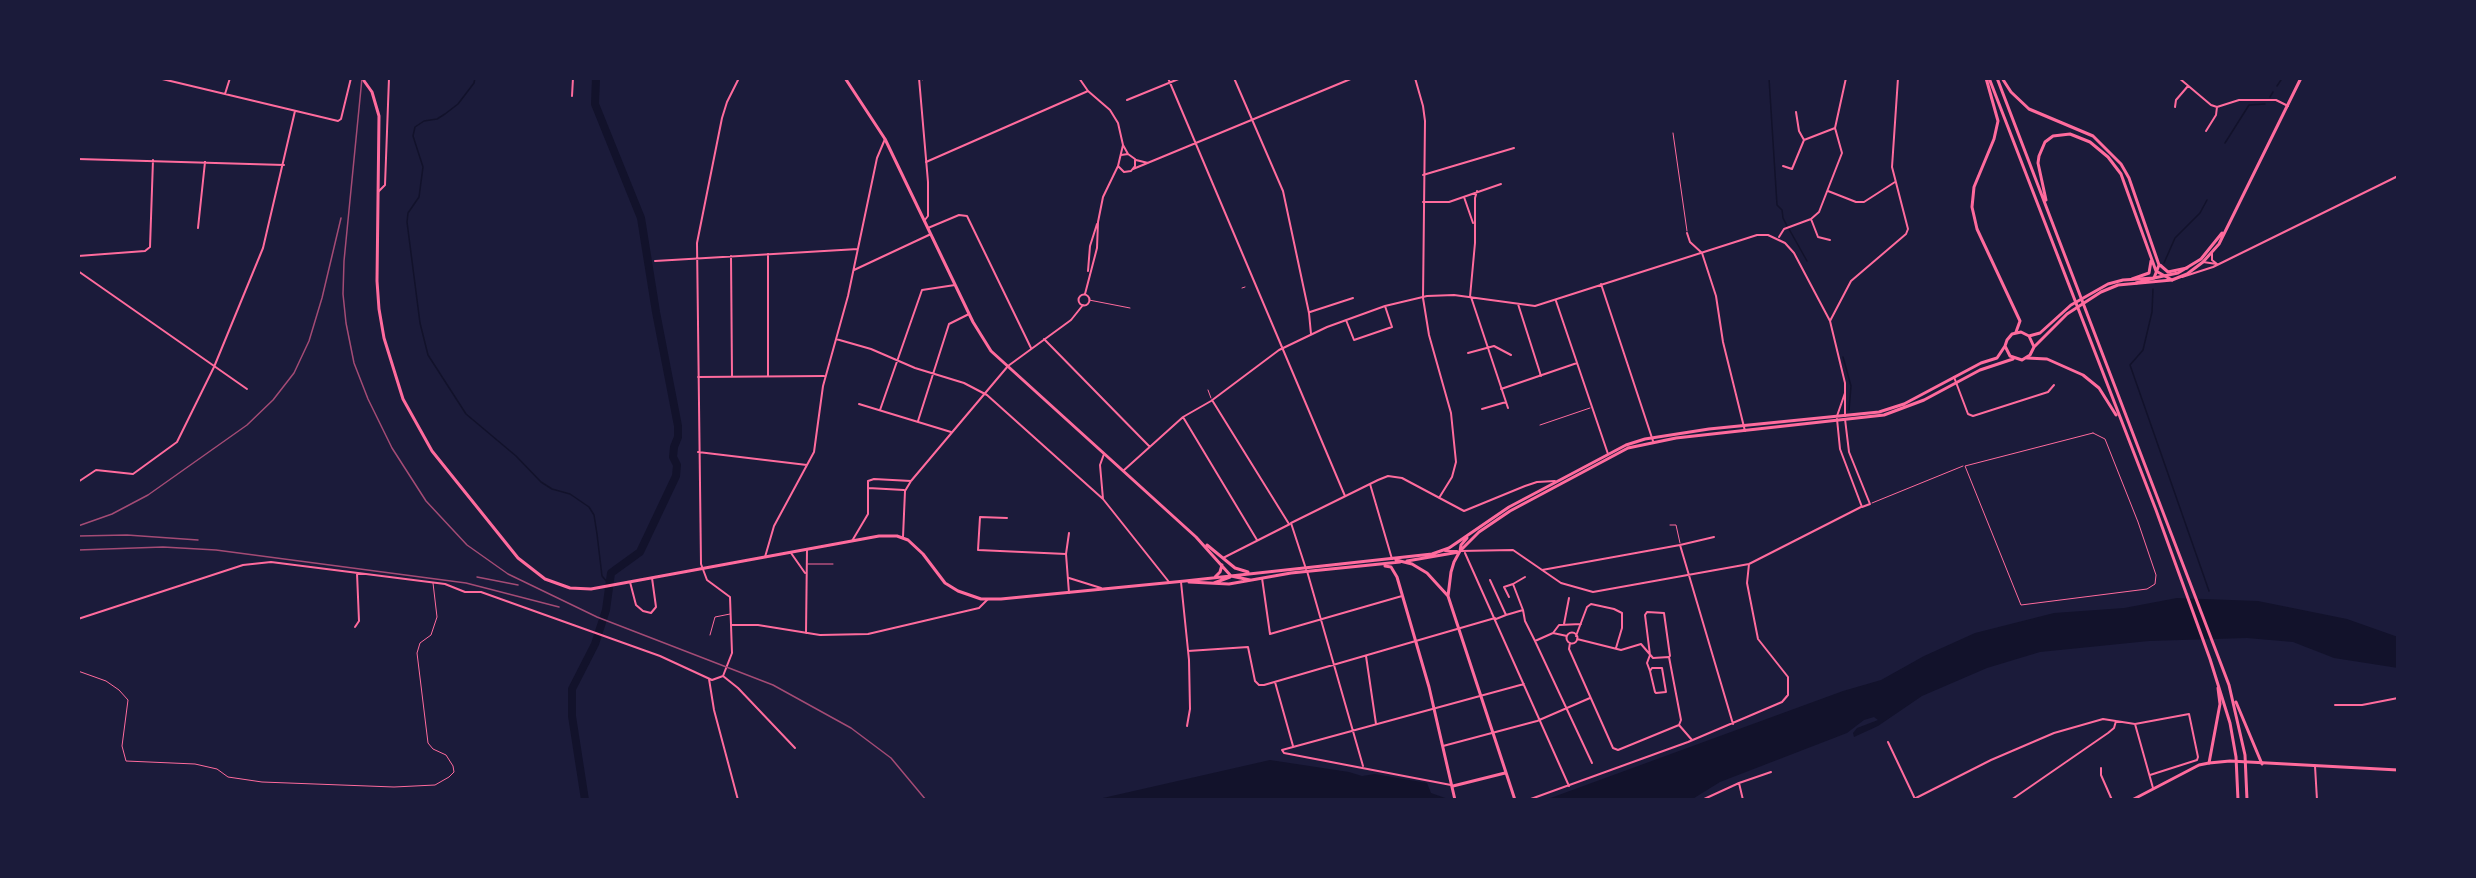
<!DOCTYPE html>
<style>
body{margin:0}
#map{position:relative;width:2476px;height:878px;overflow:hidden;background:#1b1b3a;font-family:Rubik,sans-serif}
canvas{display:block}
.frame{position:absolute;inset:0;border:80px solid #1b1b3a;pointer-events:none}
</style>
<div id="map">
<canvas width="2476" height="878"></canvas>
<div class="frame"></div>
</div>
<script>
const ctx = document.querySelector('canvas').getContext('2d');
ctx.lineJoin = 'round';
function fill(path, color) { ctx.fillStyle = color; ctx.fill(path, 'evenodd'); }
const toPath = rows => new Path2D(rows.map(r => 'M' + r).join(''));
function strokePath(path, color, width, dash) { ctx.strokeStyle = color; ctx.lineWidth = width; ctx.lineCap = dash ? 'butt' : 'round'; ctx.setLineDash(dash || []); ctx.stroke(path); }
fill(toPath([
 [2177,598,2258,601,2347,619,2398,637,2398,668,2334,658,2293,642,2247,638,2149,641,2040,652,1987,668,1922,696,1878,726,1854,737,1853,733,1857,728,1878,720,1874,717,1864,720,1847,733,1720,782,1691,800,1545,800,1843,691,1881,680,1924,656,1975,633,2054,613,2124,608],
 [1270,760,1349,772,1362,776,1375,774,1427,783,1431,793,1451,800,1094,800]
]), '#12122b');
strokePath(toPath([
 [475,78,474,83,458,104,445,114,437,119,424,121,415,127,413,136,423,167,419,197,408,213,407,222,420,323,428,355,466,414,516,456,541,482,552,489,570,494,589,507,594,515,597,534,602,576,608,583],
 [1769,78,1777,205,1782,210,1783,218,1787,226],
 [2277,86,2281,80],
 [2270,97,2273,92],
 [2225,143,2249,105,2265,104],
 [1789,229,1807,261],
 [2164,263,2175,238,2200,213,2207,200],
 [2153,289,2152,312,2143,350,2130,365,2209,591],
 [1843,357,1851,386,1849,410]
]), '#12122b', 1.5);
strokePath(toPath([
 [585,800,572,716,572,689,595,644,606,610,611,573,640,552,676,476,677,465,673,457,674,447,678,437,678,426,656,312,641,218,595,104,596,78]
]), '#12122b', 8);
strokePath(toPath([
 [923,80,925,78],
 [1673,133,1687,231],
 [1242,288,1245,287],
 [1089,300,1130,308],
 [1208,390,1211,398],
 [1540,425,1590,408],
 [2093,433,2105,439,2138,522,2156,575,2155,584,2147,589,2021,605,1965,466,2093,433],
 [1872,503,1963,466],
 [1670,525,1676,525,1680,543],
 [808,564,833,564],
 [710,635,715,617,730,614],
 [78,671,106,681,119,690,128,700,122,746,126,761,195,764,217,769,228,777,262,782,394,787,435,785,449,777,454,772,453,766,446,755,433,749,428,743,417,653,420,643,431,635,437,617,433,583]
]), '#ff6b9d', 1);
strokePath(toPath([
 [158,78,338,121,341,119,351,78],
 [1079,78,1088,91,1110,110,1118,123,1123,145,1128,154],
 [1168,78,1345,496],
 [1234,78,1283,191,1309,313,1311,334],
 [2179,78,2211,105,2217,107,2239,100,2276,100,2288,106],
 [225,94,230,78],
 [572,96,573,78],
 [1127,100,1181,78],
 [2175,107,2176,100,2188,86],
 [1796,112,1799,131,1804,140],
 [2206,131,2216,115,2217,107],
 [1121,155,1128,154,1135,159,1135,166,1131,171,1124,172,1118,166,1123,145],
 [78,159,284,165],
 [1136,160,1148,163],
 [926,162,1088,91],
 [1783,166,1792,169,1804,140,1835,128],
 [1133,169,1353,78],
 [1423,175,1514,148],
 [1828,191,1856,202,1864,202,1895,182],
 [378,192,385,185,389,78],
 [1464,197,1473,223],
 [1423,202,1449,202,1501,184],
 [1811,219,1818,237,1830,240],
 [198,228,205,162],
 [928,228,959,215,967,216,1031,348],
 [1687,233,1690,242,1702,253,1716,296,1723,342,1745,431],
 [1779,237,1784,229,1811,219,1819,212,1842,153,1835,128,1846,78],
 [768,254,768,376],
 [78,256,145,251,150,247,153,160],
 [731,256,732,376],
 [655,261,858,249],
 [854,270,931,234],
 [78,271,247,389],
 [1088,271,1090,246,1097,224],
 [1601,284,1653,441],
 [1085,294,1097,248,1098,222,1103,197,1118,166],
 '1078.5 300a5.5 5.5 0 1 1 11 0a5.5 5.5 0 1 1-11 0Z',
 [1470,297,1475,243,1475,198,1477,191],
 [1471,297,1508,408],
 [1556,301,1608,454],
 [1518,304,1541,376],
 [1310,312,1353,298],
 [1346,320,1354,340,1392,327,1385,306],
 [1830,321,1851,281,1906,234,1908,229,1892,167,1898,78],
 [836,339,871,349,915,368,964,383,987,395,1103,499,1169,582],
 [1044,339,1149,446],
 [1468,353,1494,346,1511,355],
 [698,377,824,376],
 [1954,377,1968,414,1973,416,2048,392,2054,385],
 [1501,389,1577,363],
 [1212,400,1289,524],
 [859,404,951,432],
 [1482,409,1506,402],
 [880,410,922,290,955,285],
 [1837,416,1845,393],
 [1183,417,1257,540],
 [918,421,949,324,969,314],
 [698,452,807,465],
 [1123,471,1183,417,1211,401,1279,350,1327,327,1385,306,1427,296,1454,295,1535,306,1757,235,1768,235,1785,243,1794,253,1830,321,1845,383,1845,416],
 [78,482,96,470,133,474,177,442,214,367,263,248,295,111],
 [868,488,904,490],
 [1103,499,1100,465,1104,454],
 [1007,518,980,517,978,550,1066,554],
 [1069,533,1066,554,1069,593],
 [903,537,905,491,911,481,1008,366,1071,320,1083,305],
 [852,541,868,514,868,481,874,479,911,481],
 [1680,545,1733,724],
 [1460,551,1513,550,1561,583,1593,592,1749,564,1861,507],
 [791,553,805,573],
 [1465,553,1569,786],
 [765,557,774,526,814,452,823,386,848,296,877,158,885,139],
 [1223,558,1290,524],
 [1542,570,1680,545,1714,537],
 [1307,571,1363,766],
 [1069,578,1101,588],
 [1262,578,1270,634,1402,596],
 [1490,580,1506,615,1496,619],
 [630,582,636,605,643,611,651,613,656,607,652,578],
 [1181,582,1189,660,1190,709,1187,726],
 [1513,584,1525,577],
 [1523,610,1525,621,1535,641],
 [1506,615,1523,610,1513,584,1504,587,1509,597],
 [78,619,243,565,271,562,445,584,465,592,481,592,660,656,712,680,723,676,732,653,730,597,707,580,701,564,697,243,722,118,727,102,739,78],
 [1564,624,1569,598],
 [732,625,758,625,820,635,868,634,979,608,988,599],
 [355,627,359,621,357,573],
 '1566.5 638a5.5 5.5 0 1 1 11 0a5.5 5.5 0 1 1-11 0Z',
 [806,633,807,549],
 [1553,633,1559,625,1581,624],
 [1567,636,1553,633,1535,641,1592,763],
 [1576,636,1587,607,1591,604,1614,609,1622,613,1622,628,1616,648],
 [1570,643,1569,649,1613,748,1618,750,1679,725,1681,720,1669,657,1653,658,1641,644,1621,650,1577,639],
 [1188,651,1248,647,1255,681,1259,685,1264,685,1495,618],
 [1366,656,1376,724],
 [1650,671,1652,668,1662,668,1666,692,1656,693,1655,692,1650,671,1647,663,1650,655,1645,615,1647,612,1664,613,1670,656],
 [723,676,738,688,795,748],
 [709,679,714,710,738,800],
 [1275,682,1293,746],
 [2335,705,2362,705,2398,698],
 [2135,724,2153,788],
 [1679,725,1692,740],
 [1888,742,1915,799],
 [1443,746,1537,721,1590,698],
 [1282,750,1524,684],
 [1282,750,1284,753,1451,785],
 [2315,766,2317,800],
 [2101,768,2101,775,2112,800],
 [1739,783,1743,800],
 [1528,800,1688,742,1782,702,1788,695,1788,677,1758,639,1747,583,1749,564],
 [1702,800,1739,783,1771,772],
 [1912,800,1991,760,2054,733,2103,719,2135,724,2189,714,2198,757,2197,760,2150,775],
 [2011,800,2108,733,2114,728,2116,721]
]), '#ff6b9d', 2);
strokePath(toPath([
 [919,78,928,182,928,216,924,221],
 [1415,78,1423,106,1425,121,1423,298,1429,335,1451,413,1456,462,1452,477,1439,498],
 [2212,253,2212,260,2217,264],
 [2203,262,2217,264],
 [2182,277,2213,267,2398,176],
 [1837,419,1840,449,1862,507,1870,504,1849,452,1845,419],
 [1370,484,1392,559],
 [1445,551,1457,551],
 [1306,569,1291,523,1378,480,1388,476,1402,478,1464,511,1525,486,1537,482,1555,481]
]), '#ff6b9d', 2);
strokePath(toPath([
 [362,78,372,92,379,116,377,281,379,309,384,338,403,399,432,451,518,558,545,579,570,588,591,589,879,536,897,536,908,540,923,554,945,583,958,591,981,599,1001,599,1185,581,1432,554,1449,548,1509,507,1626,445,1645,439,1709,429,1879,412,1904,404,1981,363,1997,358,2005,346],
 [845,78,885,139,973,322,991,351,1196,537,1231,576,1250,580],
 [2029,336,2034,347,2030,355,2022,360,2010,356,2005,346,2007,340,2012,334,2021,332,2029,336,2040,333,2071,305,2108,284,2123,280,2154,278,2178,273,2201,259,2222,233],
 [2034,347,2067,314,2101,292,2118,285,2172,280,2187,274,2203,262,2219,244,2301,78],
 [1207,545,1235,568,1248,572],
 [1460,551,1461,545,1467,538],
 [1396,560,1412,564,1427,573,1448,596,1515,800],
 [1407,561,1459,552],
 [1385,566,1391,567,1397,577,1429,687,1455,800],
 [1215,577,1220,572,1222,565],
 [1189,582,1229,584,1291,573,1400,562],
 [1214,583,1230,577],
 [1448,596,1451,572,1454,562,1460,551,1479,532,1510,511,1628,448,1676,438,1884,415,1924,400,1980,370,2013,359],
 [1453,786,1505,773],
 [2132,800,2199,765,2209,763,2230,761,2398,770]
]), '#ff6b9d', 3);
strokePath(toPath([
 [1986,78,1998,121,1994,139,1974,187,1972,207,1977,229,2020,321,2016,332],
 [1989,78,2156,510,2210,659,2230,723,2236,757,2238,800],
 [1997,78,2229,685,2245,755,2247,800],
 [2002,78,2011,92,2029,109,2093,136,2121,164,2129,178,2159,265,2154,278,2136,283],
 [2046,200,2038,163,2039,156,2045,142,2053,136,2070,134,2090,142,2108,157,2121,174,2156,271,2172,280],
 [2160,265,2168,272,2187,268],
 [2132,279,2149,273,2151,261],
 [2027,358,2047,359,2083,375,2099,388,2116,415],
 [2236,702,2262,764],
 [2209,763,2220,704,2218,688]
]), '#ff6b9d', 3);
strokePath(toPath([
 [362,78,344,261,343,294,346,323,354,363,368,399,392,448,426,501,467,545,508,574,597,617,773,685,851,728,891,758,926,800],
 [78,526,112,514,148,495,247,425,273,400,294,373,309,341,322,298,341,218],
 [78,536,127,535,198,540],
 [78,550,163,547,216,550,466,583,559,607],
 [477,577,518,585]
]), '#a44b75', 1.5);
</script>
